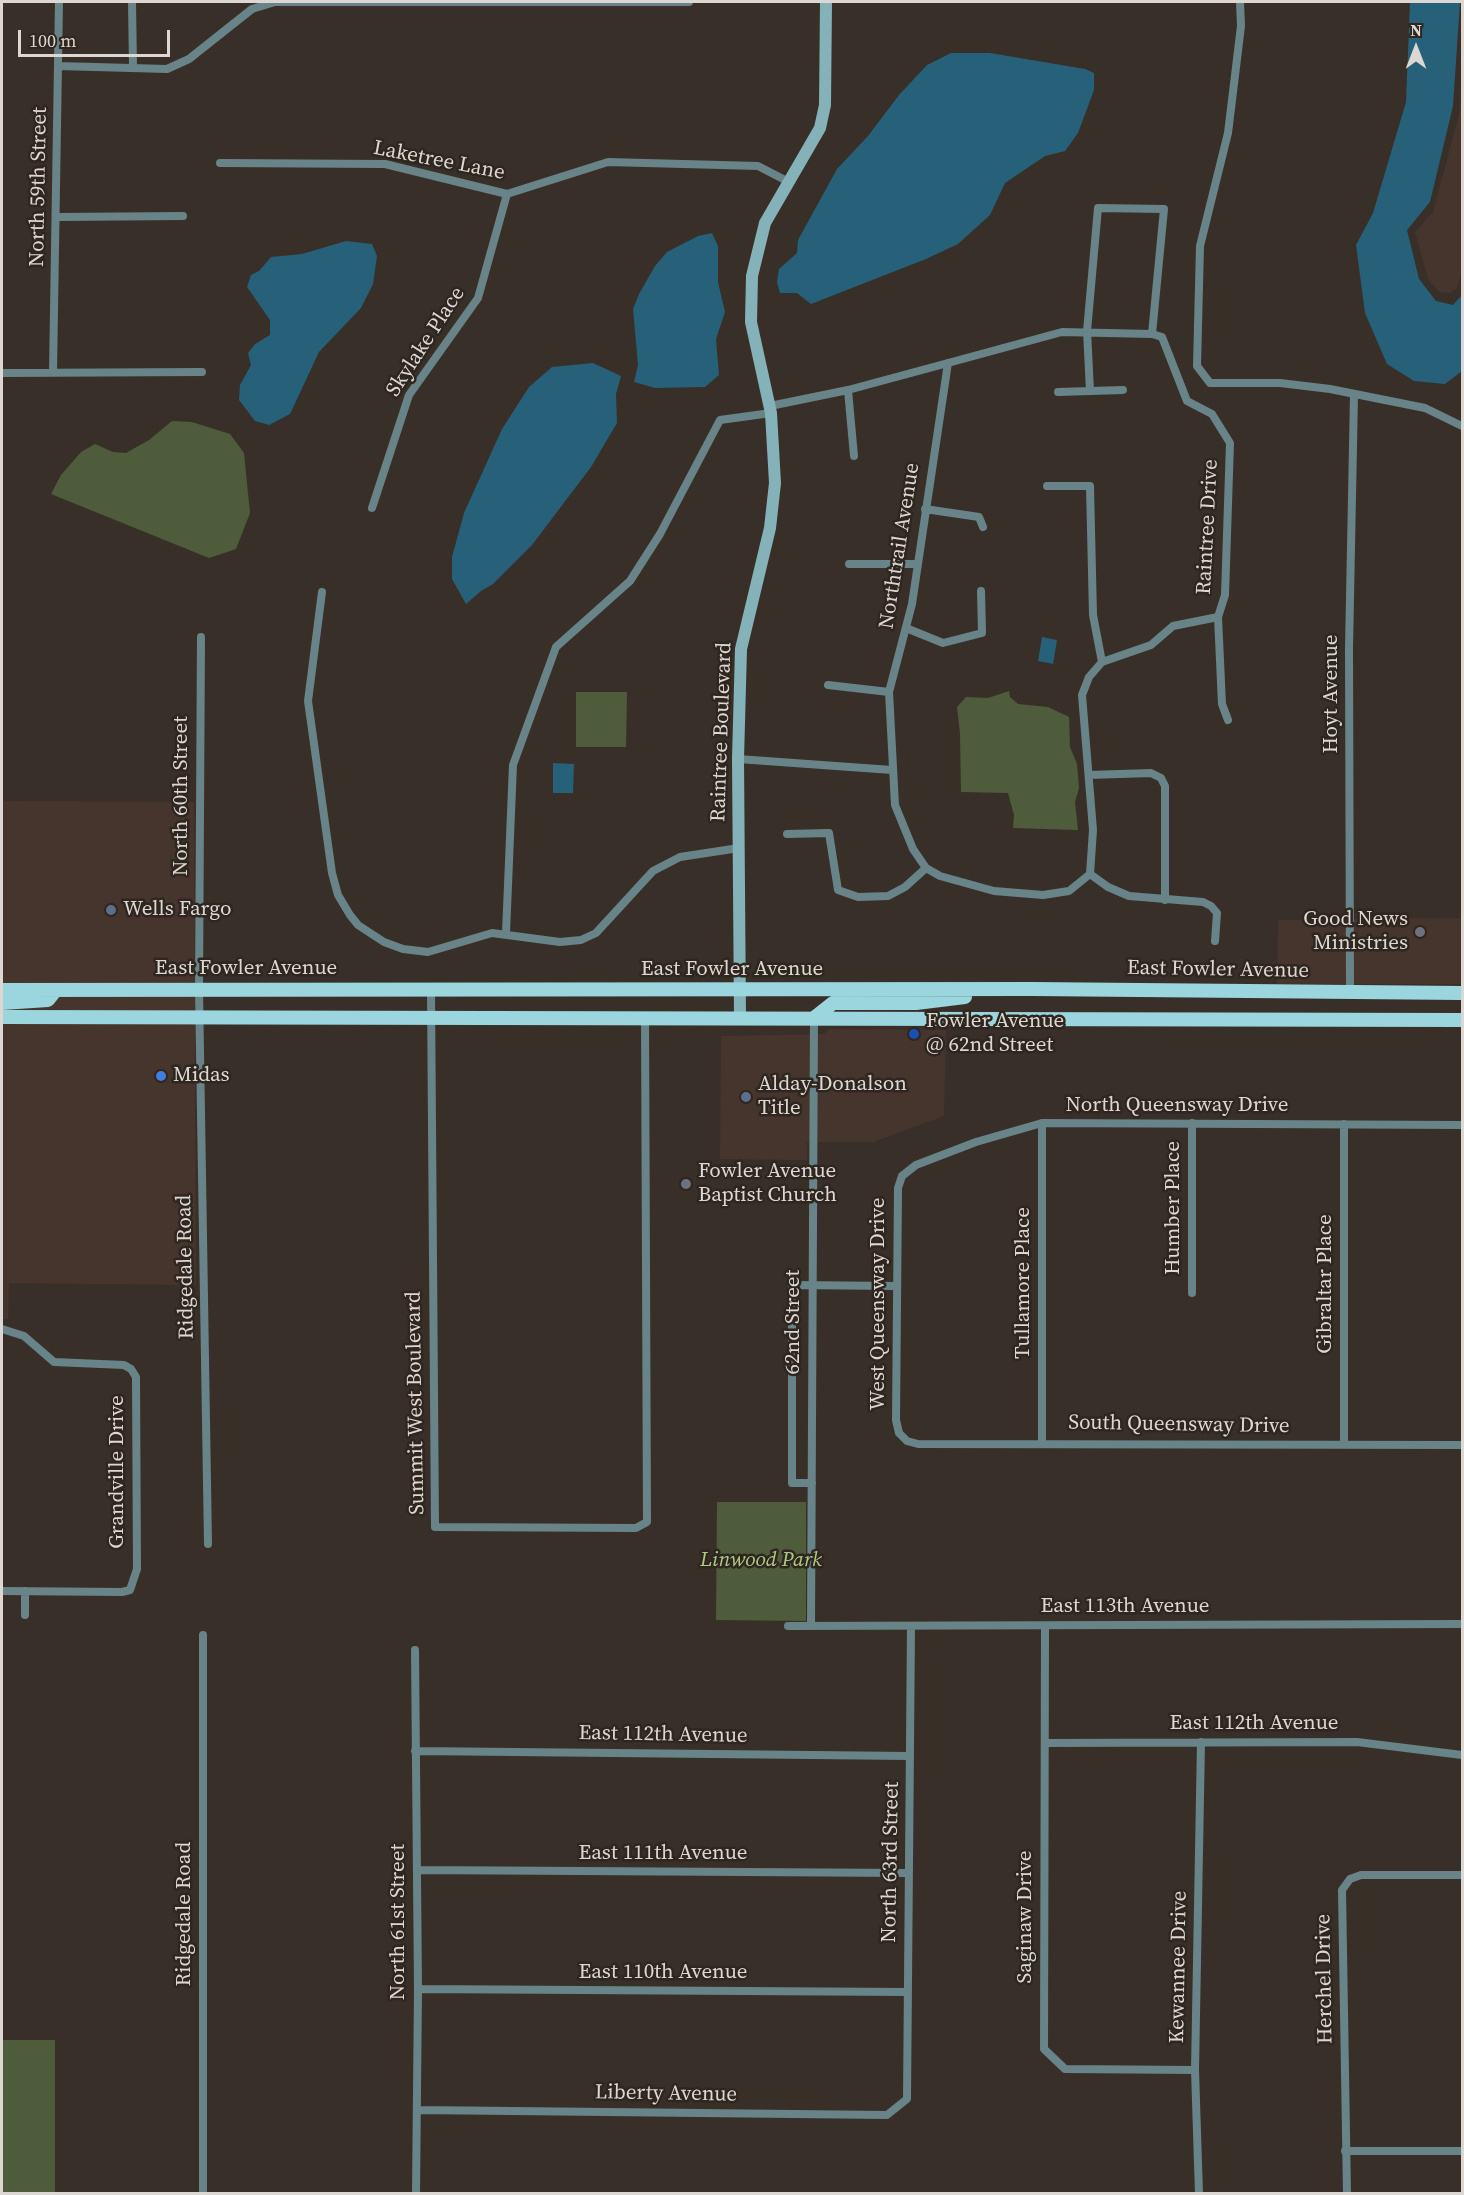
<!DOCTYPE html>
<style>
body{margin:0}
#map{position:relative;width:1464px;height:2195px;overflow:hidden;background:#383028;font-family:"Source Serif 4",serif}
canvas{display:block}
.frame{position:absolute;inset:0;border:3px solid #dcd7d2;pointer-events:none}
.north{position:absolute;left:1386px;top:18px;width:60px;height:60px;-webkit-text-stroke:4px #2e261f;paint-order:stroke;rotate:0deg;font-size:16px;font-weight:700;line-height:24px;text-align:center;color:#dcd7d2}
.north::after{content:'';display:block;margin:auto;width:21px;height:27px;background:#dcd7d2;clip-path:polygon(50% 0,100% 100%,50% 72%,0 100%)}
.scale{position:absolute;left:18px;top:30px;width:152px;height:27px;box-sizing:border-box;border:3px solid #dcd7d2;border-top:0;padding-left:8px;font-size:18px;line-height:21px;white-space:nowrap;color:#dcd7d2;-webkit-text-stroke:4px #2e261f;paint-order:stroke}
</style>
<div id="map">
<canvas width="1464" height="2195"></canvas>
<div class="frame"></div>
<div class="north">N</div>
<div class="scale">100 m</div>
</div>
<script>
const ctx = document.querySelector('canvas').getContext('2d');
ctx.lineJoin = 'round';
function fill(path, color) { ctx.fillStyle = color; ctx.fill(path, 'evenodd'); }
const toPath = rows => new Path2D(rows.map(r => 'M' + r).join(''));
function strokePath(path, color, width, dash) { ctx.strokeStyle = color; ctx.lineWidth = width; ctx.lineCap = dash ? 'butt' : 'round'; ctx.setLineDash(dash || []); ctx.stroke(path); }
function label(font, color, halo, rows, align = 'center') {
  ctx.font = font + ' "Source Serif 4",serif'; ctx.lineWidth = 5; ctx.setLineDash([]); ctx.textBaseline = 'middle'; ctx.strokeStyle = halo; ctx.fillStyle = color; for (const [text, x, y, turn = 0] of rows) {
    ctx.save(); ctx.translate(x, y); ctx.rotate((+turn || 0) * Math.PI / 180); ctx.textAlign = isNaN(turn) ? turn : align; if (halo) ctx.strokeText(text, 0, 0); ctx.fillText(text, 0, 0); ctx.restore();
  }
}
fill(toPath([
 [1462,57,1462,271,1457,288,1450,293,1439,292,1428,279,1415,232,1433,212,1460,111],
 [2,801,194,802,196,1285,9,1283,8,1319,2,1319],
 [1462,918,1462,984,1277,984,1278,920],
 [829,1029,946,1030,944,1116,873,1142,807,1142,807,1160,720,1159,721,1036,824,1034]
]), '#46352c');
fill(toPath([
 [172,421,192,422,230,434,244,453,250,513,236,549,209,558,51,494,61,475,81,452,95,444,113,452,126,453,149,440],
 [1009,691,1010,697,1018,704,1048,707,1069,717,1070,747,1077,764,1079,788,1075,802,1078,830,1013,828,1014,815,1008,793,961,792,960,733,957,707,966,697,988,698],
 [576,692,627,692,626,747,576,747],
 [717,1502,806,1502,806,1621,716,1620],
 [2,2040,55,2040,55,2193,2,2193]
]), '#4e5c3b');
fill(toPath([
 [1410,2,1460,2,1453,106,1430,202,1407,230,1419,279,1436,301,1453,305,1462,295,1462,371,1445,384,1414,381,1387,364,1365,313,1356,245,1373,213,1406,102],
 [951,53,990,53,1085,69,1094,73,1094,90,1078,133,1065,151,1045,156,1005,183,990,215,958,244,926,259,811,304,797,293,780,293,777,282,779,269,797,253,798,240,837,169,868,136,899,95,927,65],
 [712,233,718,246,718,282,725,312,716,339,719,375,705,387,655,388,634,382,638,365,633,309,639,294,655,266,667,252,698,236],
 [346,241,372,244,377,256,373,284,361,308,319,352,290,414,269,425,255,421,239,400,240,385,251,365,248,353,255,344,270,335,270,320,247,287,251,275,259,271,271,257,302,254],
 [593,363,621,376,616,394,617,423,591,467,532,545,493,584,481,591,466,604,452,579,452,557,464,513,502,429,529,387,552,367],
 [1042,637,1057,640,1053,664,1038,661],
 [553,763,574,764,573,793,553,793]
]), '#266079');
strokePath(toPath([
 [132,2,133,67],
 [1240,2,1241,26,1228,133,1200,246,1197,366,1210,383,1280,383,1330,389,1425,408,1462,426],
 [58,66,167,69,189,59,252,9,275,2,689,2],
 [220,163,385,164,507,194,608,162,758,166,787,181],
 [57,217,183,216],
 [53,372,59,2],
 [2,373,202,372],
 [848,390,854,456],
 [1090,391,1087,331,1098,208,1164,209,1152,334],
 [1058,392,1123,390],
 [770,406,848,390,948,363,1062,332,1152,334,1162,337,1187,401,1212,414,1230,443,1225,595,1218,617,1173,626,1151,645,1102,662,1089,677,1082,695,1093,830,1090,874,1069,891,1043,895,994,891,940,876,926,868,913,849,895,805,889,692,912,604,948,363],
 [1047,486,1090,486,1093,615,1102,662],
 [372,508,409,395,478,298,507,194],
 [925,509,979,517,983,527],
 [849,564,918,564],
 [322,592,308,701,332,873,338,895,350,915,358,925,384,942,403,949,428,952,492,933,560,942,581,940,596,933,653,871,680,857,739,848],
 [1218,617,1222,704,1228,720],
 [906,628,943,643,982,633,981,591],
 [201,637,199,990,208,1544],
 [828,685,889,692],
 [738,759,892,770],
 [1089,775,1151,773,1161,778,1165,786,1165,900],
 [787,834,829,833,838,890,858,897,888,896,905,887,926,868],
 [1090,874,1108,887,1129,896,1203,902,1211,906,1217,913,1215,941],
 [506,933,513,765,556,647,630,581,660,534,720,420,771,413],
 [431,991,435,1527,636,1528,647,1522,645,1017],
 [1350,992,1349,649,1354,395],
 [1042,1123,1042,1442],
 [1192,1123,1192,1293],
 [1344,1124,1344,1445],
 [1462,1125,1042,1123,976,1142,916,1165,902,1176,898,1188,896,1420,899,1433,907,1441,918,1444,1462,1445],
 [2,1329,24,1336,54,1362,124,1365,131,1369,136,1377,137,1569,130,1590,122,1592,2,1591],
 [812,1483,792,1483,792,1285,897,1286],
 [25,1591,25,1615],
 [788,1626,1462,1624],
 [811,1626,814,1018],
 [1045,1626,1044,2049,1065,2069,1195,2070],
 [203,1635,203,2194],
 [415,1650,418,1989,416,2194],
 [1045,1743,1357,1742,1462,1755],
 [415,1751,910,1756],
 [417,1870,908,1873],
 [418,1989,907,1992],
 [418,2110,887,2115,907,2099,911,1626],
 [1345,2151,1462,2151],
 [1199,2194,1195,2070,1201,1742],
 [1347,2194,1342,1890,1350,1879,1361,1875,1462,1875]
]), '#688488', 8);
strokePath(toPath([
 [740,1018,738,759,741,649,770,528,775,483,771,413,751,322,752,276,765,223,820,128,825,105,826,2]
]), '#85b2b9', 12);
strokePath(toPath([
 [2,990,1032,989,1462,993],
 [2,1003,48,1000,56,990],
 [2,1017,1462,1020],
 [814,1018,833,1003,916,1003,965,997]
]), '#9bd6df', 14);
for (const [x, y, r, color] of [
 [111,910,6,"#5c6f8a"],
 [1420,932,6,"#6b7280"],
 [914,1034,6,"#1a4fb4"],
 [161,1076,6,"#3f7fe0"],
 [746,1097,6,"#5c6f8a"],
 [686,1184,6,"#6b7280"]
]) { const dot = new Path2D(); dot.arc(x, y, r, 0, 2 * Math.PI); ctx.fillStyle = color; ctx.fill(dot); strokePath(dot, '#2e261f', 2); }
label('21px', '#dcd7d2', '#2e261f', [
 ["Laketree Lane",439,161,11],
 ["North 59th Street",39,187,-89],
 ["Skylake Place",426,342,-57],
 ["Raintree Drive",1208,527,-87],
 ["Northtrail Avenue",900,546,-81],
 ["Hoyt Avenue",1332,694,-90],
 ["Raintree Boulevard",722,732,-88],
 ["North 60th Street",182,796,-90],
 ["East Fowler Avenue",246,969],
 ["East Fowler Avenue",732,970],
 ["East Fowler Avenue",1218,970,1],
 ["North Queensway Drive",1177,1106],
 ["Humber Place",1174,1208,-90],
 ["Ridgedale Road",186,1267,-91],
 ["Tullamore Place",1024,1283,-90],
 ["Gibraltar Place",1326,1284,-90],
 ["West Queensway Drive",879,1304,-90],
 ["62nd Street",794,1322,-90],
 ["Summit West Boulevard",416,1403,-91],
 ["South Queensway Drive",1179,1425,1],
 ["Grandville Drive",118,1472,-90],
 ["East 113th Avenue",1125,1607],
 ["East 112th Avenue",1254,1724],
 ["East 112th Avenue",663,1735,1],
 ["East 111th Avenue",663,1854],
 ["North 63rd Street",891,1862,-89],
 ["Ridgedale Road",185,1914,-90],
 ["Saginaw Drive",1026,1917,-90],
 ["North 61st Street",399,1922,-90],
 ["Kewannee Drive",1179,1967,-89],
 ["East 110th Avenue",663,1973],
 ["Herchel Drive",1325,1979,-91],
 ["Liberty Avenue",666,2094,1]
]);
label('21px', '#dcd7d2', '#2e261f', [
 ["Wells Fargo",123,910],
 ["Good News",1408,920,"right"],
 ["Ministries",1408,944,"right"],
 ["Fowler Avenue",926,1022],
 ["@ 62nd Street",926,1046],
 ["Midas",173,1076],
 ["Alday-Donalson",758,1085],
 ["Title",758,1109],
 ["Fowler Avenue",698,1172],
 ["Baptist Church",698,1196]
], 'left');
label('italic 21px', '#adcb83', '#2e261f', [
 ["Linwood Park",761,1561]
]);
</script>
